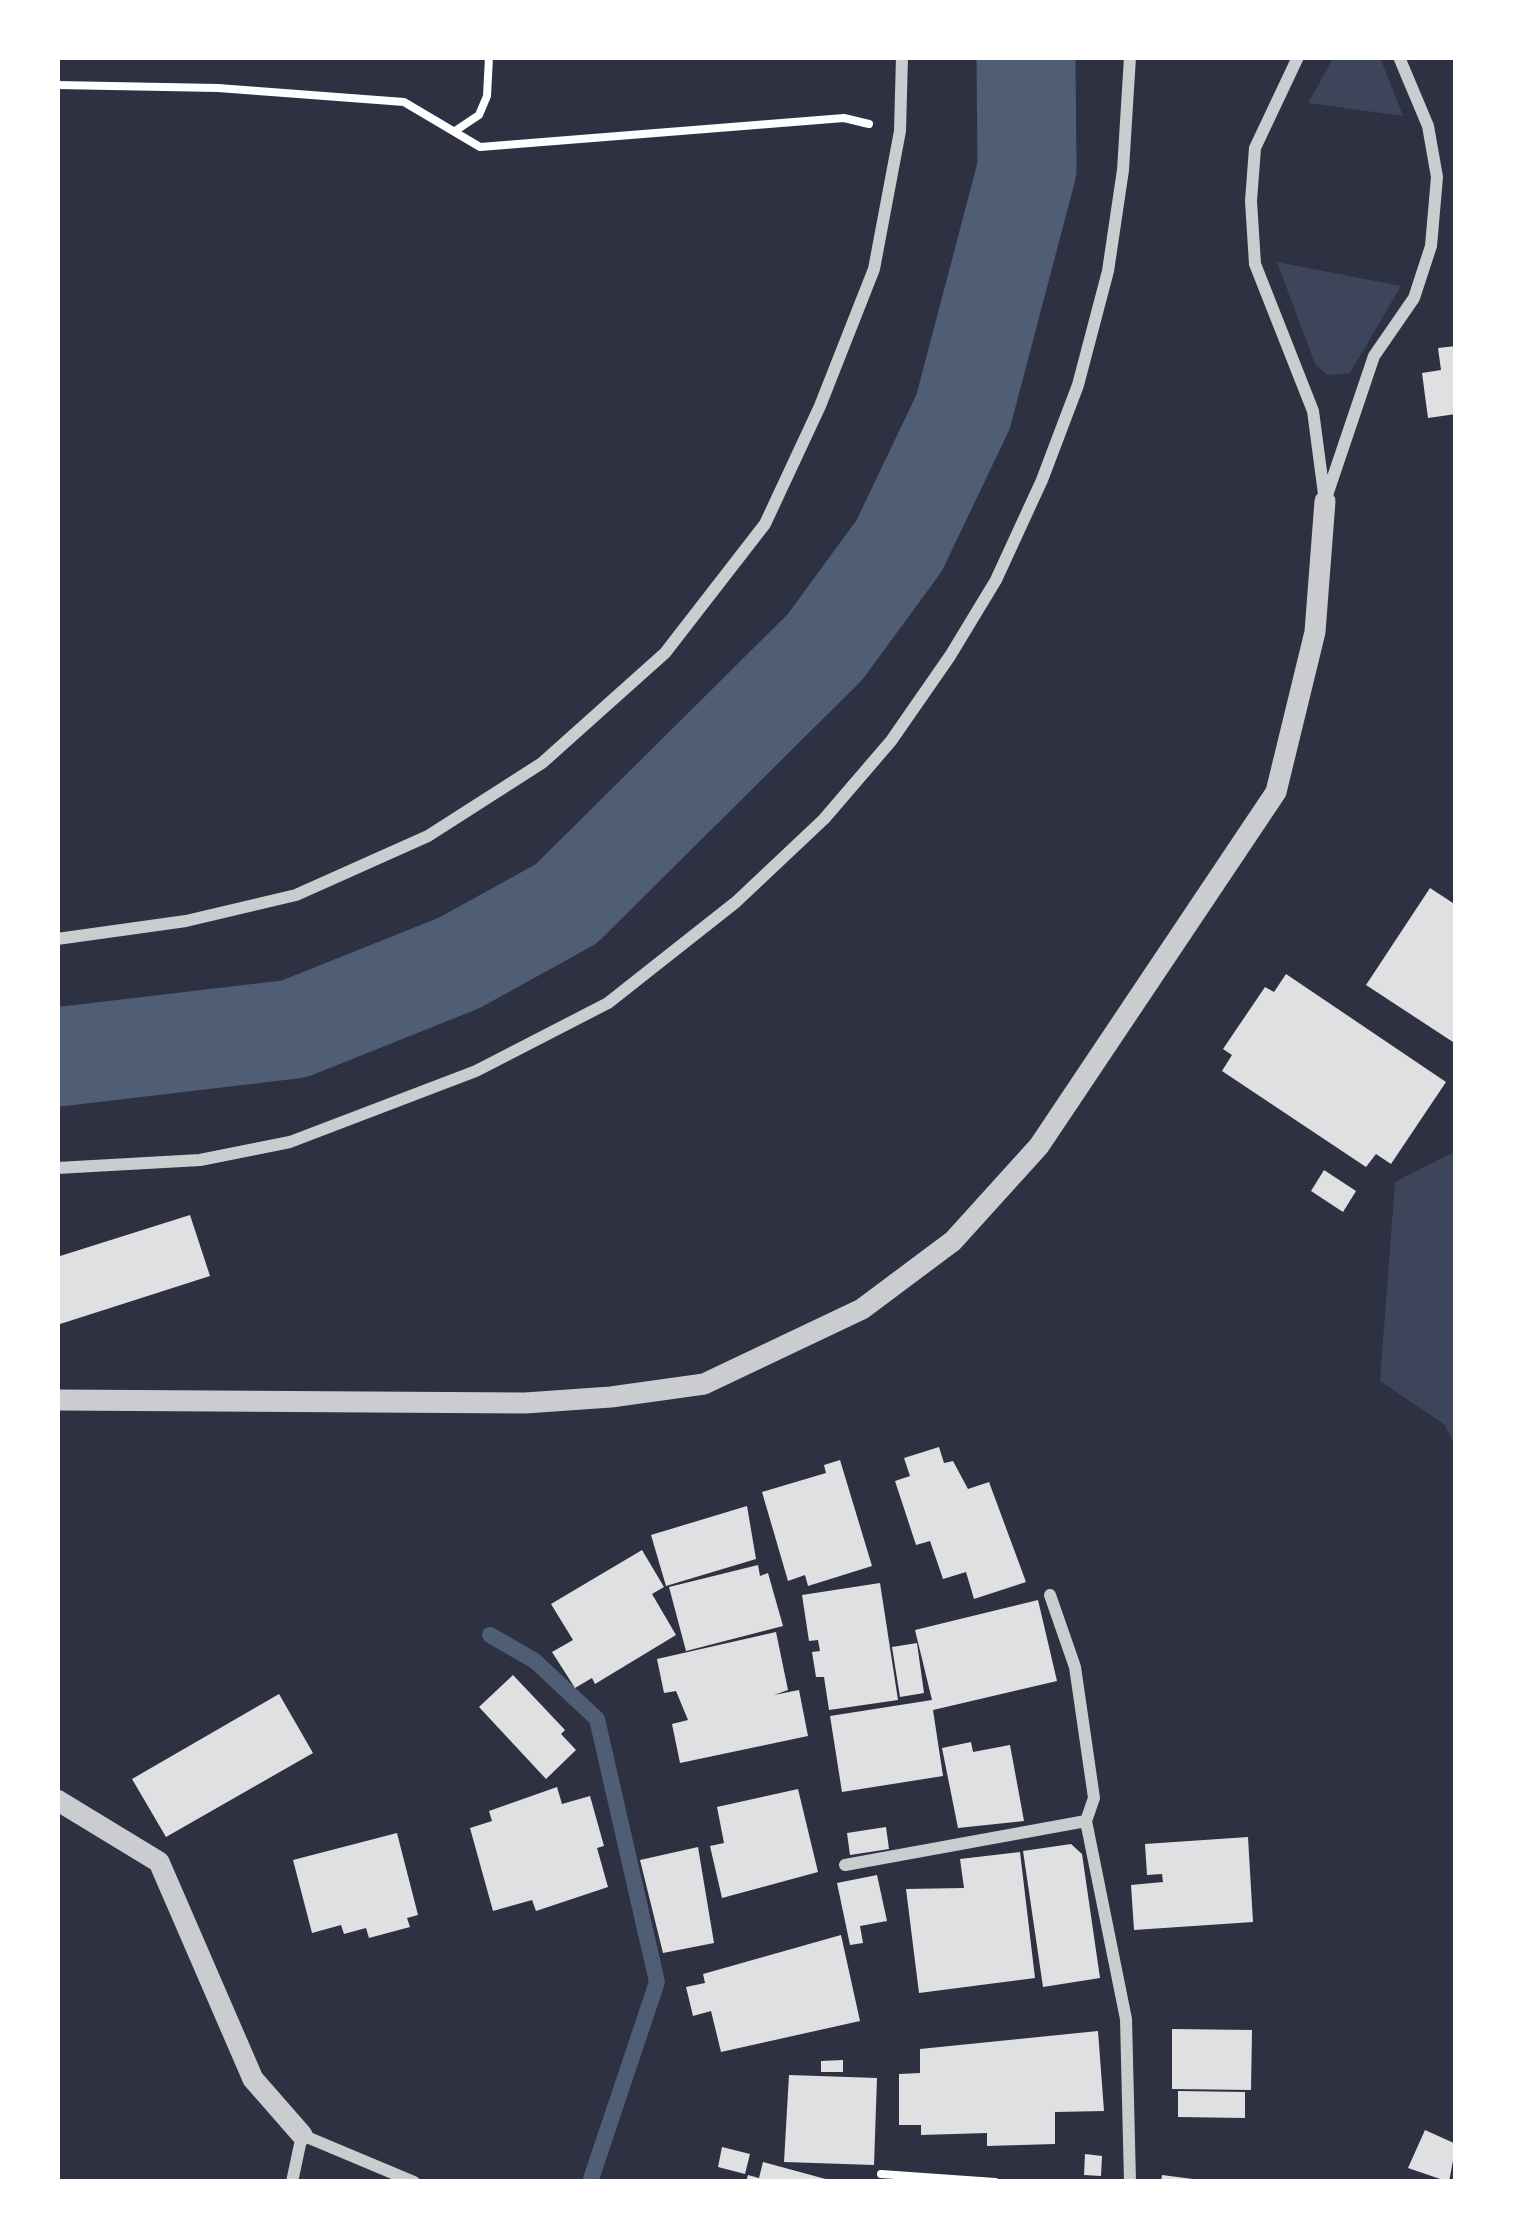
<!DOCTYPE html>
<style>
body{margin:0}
#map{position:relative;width:1513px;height:2239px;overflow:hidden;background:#2d3142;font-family:"PT Sans",sans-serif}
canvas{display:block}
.frame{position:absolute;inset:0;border:60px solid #fff;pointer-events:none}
</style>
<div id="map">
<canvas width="1513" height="2239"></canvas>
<div class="frame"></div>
</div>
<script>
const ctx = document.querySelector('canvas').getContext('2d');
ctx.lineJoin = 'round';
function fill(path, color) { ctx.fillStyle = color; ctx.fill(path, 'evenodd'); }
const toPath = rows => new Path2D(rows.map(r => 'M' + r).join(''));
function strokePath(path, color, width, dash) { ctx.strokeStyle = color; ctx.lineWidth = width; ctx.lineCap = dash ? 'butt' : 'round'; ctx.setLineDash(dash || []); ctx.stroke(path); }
fill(toPath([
 [1334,57,1380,57,1403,116,1308,103],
 [1277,262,1401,286,1350,373,1327,375,1315,364],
 [1456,1151,1456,1449,1445,1425,1380,1381,1395,1182]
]), '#3c4559');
strokePath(toPath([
 [490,1635,535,1661,597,1719,657,1982,590,2182]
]), '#4f5d75', 16);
strokePath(toPath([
 [57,1057,294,1029,459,963,566,904,825,647,899,546,963,412,1027,169,1026,57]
]), '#4f5d75', 99);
fill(toPath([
 [1456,346,1456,414,1428,418,1422,373,1441,370,1438,348],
 [1430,888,1456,905,1456,1044,1366,985],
 [1286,974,1446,1082,1391,1164,1376,1154,1366,1167,1222,1071,1232,1055,1223,1049,1265,987,1274,992],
 [1324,1170,1356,1191,1343,1212,1311,1191],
 [190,1215,210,1276,57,1325,57,1257],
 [939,1447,944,1463,953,1461,968,1489,989,1482,1026,1582,974,1599,966,1572,943,1579,930,1541,916,1545,895,1481,910,1476,904,1458],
 [840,1460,872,1566,808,1586,805,1575,788,1581,762,1492,826,1473,824,1465],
 [747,1506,756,1559,666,1586,651,1535],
 [642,1550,664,1587,652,1594,676,1635,595,1684,592,1678,575,1688,552,1652,573,1640,551,1604],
 [758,1565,760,1576,768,1573,783,1626,686,1651,669,1587],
 [880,1583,898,1700,829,1710,824,1677,816,1677,812,1652,820,1651,818,1640,809,1641,802,1595],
 [1038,1600,1057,1681,933,1710,943,1776,842,1792,830,1716,932,1700,915,1630],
 [776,1632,788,1690,774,1695,799,1690,808,1736,680,1763,672,1724,688,1720,676,1691,664,1693,657,1659],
 [917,1643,924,1693,900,1697,892,1647],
 [513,1675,565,1730,561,1734,576,1750,546,1779,479,1707],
 [279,1694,313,1753,166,1837,132,1779],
 [971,1742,973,1752,1010,1745,1024,1821,958,1828,942,1748],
 [557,1787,562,1804,590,1796,604,1846,597,1848,608,1887,536,1911,532,1900,493,1911,470,1828,492,1821,489,1811],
 [798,1789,818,1872,722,1898,710,1846,724,1843,717,1807],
 [886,1827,889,1849,850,1855,847,1833],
 [397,1833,418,1915,407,1918,410,1927,369,1938,366,1928,344,1934,341,1925,312,1933,293,1860],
 [1248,1837,1253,1922,1134,1930,1131,1885,1163,1882,1162,1874,1147,1875,1145,1844],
 [1071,1844,1082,1854,1100,1978,1043,1987,1023,1851],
 [698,1847,714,1943,663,1953,640,1860],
 [1020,1852,1035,1978,919,1993,906,1889,964,1888,960,1859],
 [877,1875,887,1921,860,1926,863,1943,850,1945,837,1883],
 [841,1935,860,2021,721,2052,711,2011,693,2016,686,1987,705,1983,703,1974],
 [1172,2029,1252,2030,1251,2090,1172,2089],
 [1098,2031,1104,2111,1055,2112,1055,2144,987,2146,987,2133,921,2135,921,2125,899,2125,899,2074,920,2073,920,2049],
 [843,2060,843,2072,821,2072,821,2061],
 [789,2075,877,2078,874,2165,784,2162],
 [1178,2091,1245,2092,1245,2118,1178,2117],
 [1425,2130,1456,2144,1449,2182,1408,2168],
 [722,2147,750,2154,745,2174,718,2167],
 [1085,2154,1102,2156,1101,2176,1084,2175],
 [763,2162,833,2181,833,2182,746,2182,748,2175,759,2178],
 [1162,2175,1193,2179,1193,2182,1161,2182]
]), '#e0e0e3');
strokePath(toPath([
 [57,85,218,88,404,102,480,147,844,118,869,124],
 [455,131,479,115,487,96,489,57],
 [881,2174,995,2182]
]), '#fff', 8);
strokePath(toPath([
 [1298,57,1255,148,1251,201,1255,264,1313,411,1324,494],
 [1325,501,1374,356,1414,298,1431,246,1437,177,1428,126,1399,57],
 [57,939,186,921,296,895,428,836,542,763,665,653,765,524,820,406,874,269,900,131,902,57],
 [57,1168,200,1160,290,1142,476,1071,608,1003,736,902,824,819,891,741,950,656,996,580,1042,480,1078,385,1108,271,1123,170,1130,57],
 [1050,1595,1075,1667,1094,1798,1086,1821,1126,2019,1130,2182],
 [845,1865,1086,1821],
 [292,2182,302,2135,414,2182]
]), '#caccd0', 12);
strokePath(toPath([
 [57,1400,525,1403,611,1397,704,1384,862,1309,953,1241,1039,1146,1276,792,1315,632,1325,501],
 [57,1800,159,1862,253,2079,302,2135]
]), '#caccd0', 21);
</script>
